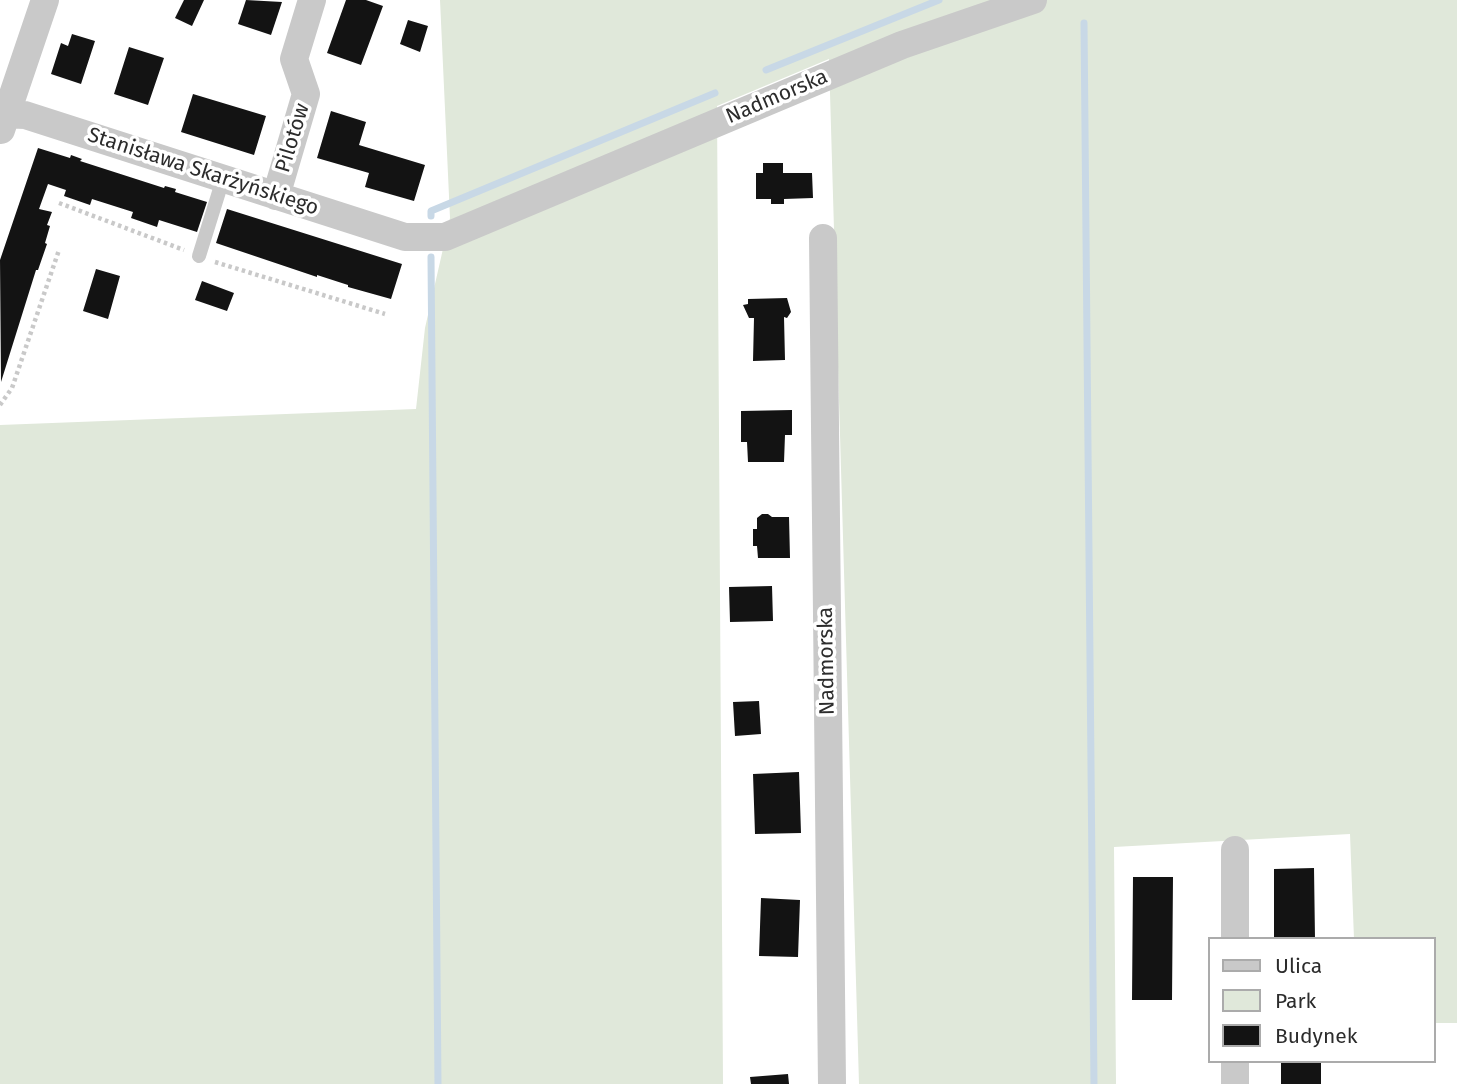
<!DOCTYPE html>
<meta charset="utf-8">
<style>
body{margin:0}
#map{position:relative;width:1457px;height:1084px;overflow:hidden;background:#fff;font-family:"Fira Sans",sans-serif}
canvas{display:block}
.legend{position:absolute;left:1208px;top:937px;width:228px;height:126px;box-sizing:border-box;background:#fff;border:2px solid #ababab;margin:0;padding:9px 12px;list-style:none;font-size:21px;color:#2c2c2c}
.legend li{display:flex;align-items:center;gap:14px;height:35px}
.legend b{width:35px;border:2px solid #ababab}
</style>
<div id="map">
<canvas width="1457" height="1084"></canvas>
<ul class="legend">
<li><b style="height:9px;background:#c9c9c9"></b>Ulica</li>
<li><b style="height:19px;background:#e0e8da"></b>Park</li>
<li><b style="height:19px;background:#131313"></b>Budynek</li>
</ul>
</div>
<script>
const ctx = document.querySelector('canvas').getContext('2d');
ctx.lineJoin = 'round';
function fill(path, color) { ctx.fillStyle = color; ctx.fill(path, 'evenodd'); }
const toPath = rows => new Path2D(rows.map(r => 'M' + r).join(''));
function strokePath(path, color, width, dash) { ctx.strokeStyle = color; ctx.lineWidth = width; ctx.lineCap = dash ? 'butt' : 'round'; ctx.setLineDash(dash || []); ctx.stroke(path); }
function label(font, color, halo, rows, align = 'center') {
  ctx.font = font + ' "Fira Sans",sans-serif'; ctx.lineWidth = 7; ctx.setLineDash([]); ctx.textBaseline = 'middle'; ctx.strokeStyle = halo; ctx.fillStyle = color; for (const [text, x, y, turn = 0] of rows) {
    ctx.save(); ctx.translate(x, y); ctx.rotate((+turn || 0) * Math.PI / 180); ctx.textAlign = isNaN(turn) ? turn : align; if (halo) ctx.strokeText(text, 0, 0); ctx.fillText(text, 0, 0); ctx.restore();
  }
}
fill(toPath([
 [440,0,1457,0,1457,1023,1434,1023,1434,939,1354,939,1350,834,1114,847,1116,1084,859,1084,829,59,717,106,723,1084,0,1084,0,425,416,409,425,328,450,218]
]), '#e0e8da');
strokePath(toPath([
 [1084,23,1094,1084],
 [766,70,939,0],
 [431,216,431,211,715,93],
 [431,257,438,1084]
]), '#c8d8e6', 7);
fill(toPath([
 [184,0,204,0,192,26,175,18],
 [246,0,282,2,271,35,238,24],
 [346,0,366,0,383,6,361,65,327,53],
 [408,20,428,26,420,52,400,44],
 [72,34,95,41,81,84,51,74,61,43,68,46],
 [129,47,164,58,148,105,114,94],
 [193,94,266,116,254,155,181,132],
 [331,111,366,122,359,145,425,165,414,201,365,187,369,173,317,158],
 [38,148,70,158,71,155,82,159,80,161,164,188,165,186,176,189,175,192,207,202,197,232,159,220,157,227,131,218,133,212,92,199,90,205,64,196,66,190,48,184,39,209,52,212,47,225,50,226,45,243,47,244,38,270,36,270,1,382,0,260],
 [763,163,783,163,783,173,812,173,813,198,784,199,784,204,771,204,771,199,756,199,756,173,763,173],
 [227,209,402,264,391,299,348,287,348,285,317,275,317,277,216,243],
 [96,269,120,276,108,319,83,311],
 [202,281,234,293,227,311,195,300],
 [787,298,791,312,787,318,784,317,785,360,753,361,754,318,749,318,743,305,748,304,748,299],
 [792,410,792,435,785,435,784,462,748,462,747,442,741,442,741,411],
 [762,514,768,514,772,517,789,517,790,558,758,558,757,546,753,546,753,529,757,529,757,518],
 [772,586,773,621,730,622,729,587],
 [759,701,761,734,735,736,733,702],
 [799,772,801,833,755,834,753,774],
 [1314,868,1315,939,1274,939,1274,869],
 [1133,877,1173,877,1172,1000,1132,1000],
 [761,898,800,900,798,957,759,956],
 [1281,1061,1321,1061,1321,1084,1281,1084],
 [788,1074,789,1084,751,1084,750,1077]
]), '#131313');
strokePath(toPath([
 [59,203,184,250],
 [215,262,385,314],
 [0,405,12,388,59,250]
]), '#c9c9c9', 4.5, [3.5, 3.5]);
strokePath(toPath([
 [199,256,223,179]
]), '#c9c9c9', 14);
strokePath(toPath([
 [0,114,25,115,405,237,445,237,902,45,1033,0],
 [1,130,45,0],
 [276,196,306,94,294,59,312,0],
 [823,238,832,1084],
 [1235,850,1235,939],
 [1235,1061,1235,1084]
]), '#c9c9c9', 28);
label('21px', '#2c2c2c', '#fff', [
 ["Nadmorska",777,97,-23],
 ["Pilotów",293,138,-73],
 ["Stanisława Skarżyńskiego",203,172,18],
 ["Nadmorska",827,661,-91]
]);
</script>
